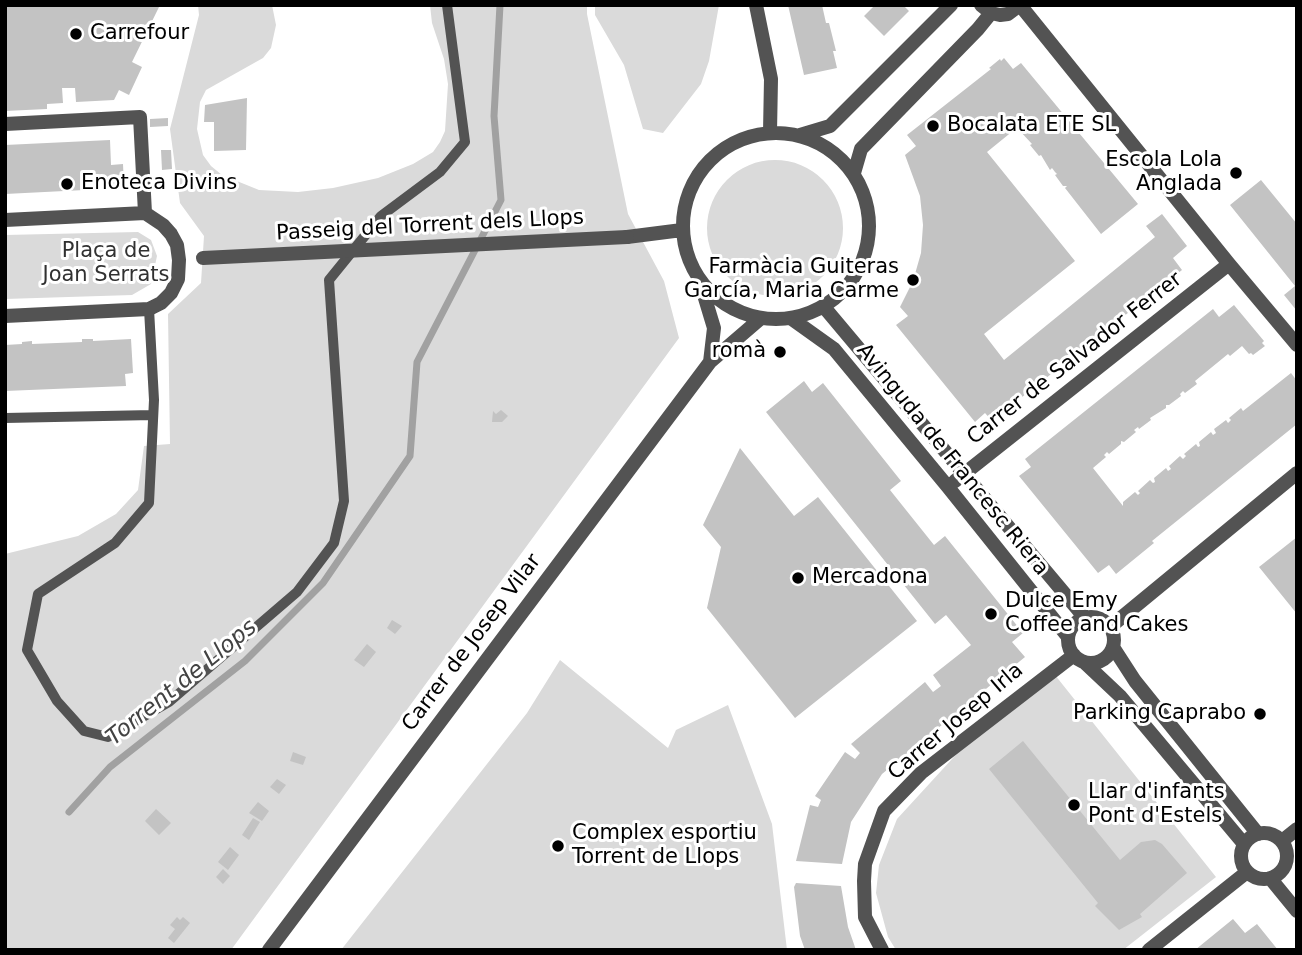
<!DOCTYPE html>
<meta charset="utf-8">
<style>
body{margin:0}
#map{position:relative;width:1302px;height:955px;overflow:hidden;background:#fff;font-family:"DejaVu Sans",sans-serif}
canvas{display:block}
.frame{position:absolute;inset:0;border:7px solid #000;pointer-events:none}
</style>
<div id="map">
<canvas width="1302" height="955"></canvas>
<div class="frame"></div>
</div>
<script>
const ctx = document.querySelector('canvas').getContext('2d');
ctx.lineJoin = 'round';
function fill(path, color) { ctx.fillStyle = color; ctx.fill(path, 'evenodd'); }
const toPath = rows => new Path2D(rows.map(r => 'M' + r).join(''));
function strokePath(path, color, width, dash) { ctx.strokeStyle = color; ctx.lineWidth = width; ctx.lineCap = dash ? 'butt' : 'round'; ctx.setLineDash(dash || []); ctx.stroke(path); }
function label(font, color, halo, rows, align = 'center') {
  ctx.font = font + ' "DejaVu Sans",sans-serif'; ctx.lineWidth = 6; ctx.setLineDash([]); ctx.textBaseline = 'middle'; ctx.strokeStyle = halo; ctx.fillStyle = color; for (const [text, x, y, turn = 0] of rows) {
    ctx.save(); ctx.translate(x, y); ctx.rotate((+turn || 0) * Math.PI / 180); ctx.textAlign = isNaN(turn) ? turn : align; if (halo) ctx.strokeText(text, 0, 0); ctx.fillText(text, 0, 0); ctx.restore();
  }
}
fill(toPath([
 [198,5,272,5,276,25,271,48,263,58,206,90,200,102,197,129,203,155,211,166,222,175,259,190,298,192,333,188,378,178,413,164,433,152,440,142,445,131,448,84,444,59,432,23,430,5,587,5,587,14,628,214,664,281,679,338,231,950,5,950,5,554,78,536,116,514,138,490,144,446,170,444,168,314,201,283,204,236,180,203,170,129,199,15],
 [595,5,719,5,709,61,701,84,663,133,643,129,624,65,595,15],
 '707 228a68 68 0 1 1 136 0a68 68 0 1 1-136 0Z',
 [138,232,151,240,157,256,151,284,132,295,5,299,5,235],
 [560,660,668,748,676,730,728,705,772,824,787,950,341,950,527,713],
 [1055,675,1216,877,1123,950,896,950,888,937,876,893,879,865,897,819,963,747]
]), '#dadada');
strokePath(toPath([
 [69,812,110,767,245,661,323,583,410,456,417,362,501,200,494,116,500,5]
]), '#a1a1a1', 7);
fill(toPath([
 [5,5,160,5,132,62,142,67,129,95,119,90,114,100,76,102,75,88,62,88,63,103,47,104,47,109,5,111],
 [788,5,822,5,826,23,829,23,836,51,833,51,837,68,804,75],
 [875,5,903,5,909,11,884,36,864,16],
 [1004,58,1013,69,1021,63,1138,204,1101,234,1065,188,1067,186,1063,186,1055,175,1057,174,1055,172,1052,168,1050,170,1041,155,1039,156,1030,145,1032,144,1019,130,1021,129,1019,126,987,152,1075,261,984,334,1004,360,1155,237,1146,226,1162,214,1187,246,1173,258,1182,270,992,421,985,413,975,422,896,325,908,316,900,307,913,281,921,253,923,225,920,196,905,155,916,146,907,135,991,69,989,68,1000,59,1001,61],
 [247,98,246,150,214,151,214,122,204,122,205,105],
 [168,118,168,126,150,127,150,119],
 [110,140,111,165,123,164,124,188,5,194,5,145],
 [161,150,171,150,172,169,162,170],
 [1261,180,1297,224,1297,311,1284,295,1295,286,1230,205],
 [1234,305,1264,341,1262,343,1265,346,1253,355,1251,353,1249,354,1242,346,1230,356,1228,354,1195,381,1197,384,1185,393,1183,391,1180,394,1181,396,1169,405,1166,405,1166,408,1150,418,1151,420,1139,429,1138,427,1134,430,1136,432,1124,442,1121,441,1121,444,1109,454,1107,452,1104,455,1106,457,1093,468,1123,506,1123,502,1135,492,1138,495,1140,493,1138,491,1150,480,1153,483,1155,482,1154,478,1166,468,1168,471,1171,469,1169,466,1180,456,1183,459,1186,456,1184,454,1196,444,1198,447,1200,446,1199,442,1211,432,1213,435,1216,433,1214,429,1226,420,1228,423,1231,420,1229,418,1241,408,1243,411,1291,373,1297,381,1297,424,1152,541,1154,543,1116,574,1109,565,1098,573,1019,476,1031,467,1025,459,1213,309,1219,317],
 [82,339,93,339,93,341,131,339,133,373,125,374,126,386,5,391,5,345,22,344,22,342,32,341,32,344,82,342],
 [804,381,812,392,823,383,901,481,890,490,934,545,945,536,1023,633,1012,642,1025,657,882,774,851,822,842,864,796,861,810,805,818,807,821,800,815,796,845,752,855,759,860,753,851,744,925,682,933,692,941,686,933,675,971,645,946,615,935,624,766,412],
 [501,410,508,416,502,422,492,422,493,411,496,414],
 [740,448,794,516,818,497,917,621,795,718,707,608,721,547,703,525],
 [1297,537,1297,614,1259,567],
 [392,620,402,626,395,634,387,628],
 [367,644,376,652,364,667,354,660],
 [1023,741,1120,860,1141,842,1155,840,1162,844,1187,873,1140,914,1142,917,1119,930,1095,906,1098,903,989,769],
 [293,752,306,757,303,765,290,761],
 [277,779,286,785,279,794,270,787],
 [258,802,269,811,262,821,249,813],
 [156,809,171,823,159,835,145,821],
 [253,818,260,822,249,840,242,835],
 [230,847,239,855,228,870,218,862],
 [223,869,230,876,223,884,216,877],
 [796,883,841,886,848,927,856,950,805,950,800,936,794,887],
 [177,917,180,920,183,917,190,923,174,943,168,938,175,929,170,925],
 [1233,919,1245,933,1257,924,1278,950,1195,950]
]), '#c3c3c3');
strokePath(toPath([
 [149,309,154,400,149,503,115,543,38,594,27,650,57,701,84,731,108,737,169,702,297,592,334,543,344,501,329,280,381,216,440,172,465,142,447,5],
 [5,418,153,415]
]), '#535353', 10);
strokePath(toPath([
 [756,5,771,79,770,132],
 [981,5,991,13,1000,15,1008,14,1020,5,1229,264,1297,345],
 [5,124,140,117,145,213],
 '683 226a93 93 0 1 1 186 0a93 93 0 1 1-186 0Z',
 [800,135,830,126,951,5],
 [854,173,861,149,978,29,991,13],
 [5,220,145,213,163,225,171,234,177,245,179,260,178,279,171,293,161,303,149,309,5,316],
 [627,237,682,230],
 [701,285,714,328,710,362],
 [824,307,1085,618],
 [792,319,834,349,948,487,1068,637],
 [955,481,1229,264],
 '1068 640a23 23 0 1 1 46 0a23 23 0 1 1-46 0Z',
 [1110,627,1297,473],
 [1113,647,1135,681,1258,834],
 [1085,663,1120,696,1244,844],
 '1241 856a23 23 0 1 1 46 0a23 23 0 1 1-46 0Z',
 [1282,841,1297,829],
 [1270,878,1297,911],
 [269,950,710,362,760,319],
 [882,950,865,917,864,881,865,864,884,811,921,773,1074,655],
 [1149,950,1247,872]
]), '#535353', 14);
strokePath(toPath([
 [203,258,627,237]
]), '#535353', 14);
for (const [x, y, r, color] of [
 [76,34,7,"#000"],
 [933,126,7,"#000"],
 [1236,173,7,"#000"],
 [67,184,7,"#000"],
 [913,280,7,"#000"],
 [780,352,7,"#000"],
 [798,578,7,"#000"],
 [991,614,7,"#000"],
 [1260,714,7,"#000"],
 [1074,805,7,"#000"],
 [558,846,7,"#000"]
]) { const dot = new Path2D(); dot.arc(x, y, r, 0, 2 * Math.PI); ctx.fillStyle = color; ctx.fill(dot); strokePath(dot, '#fff', 2.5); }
label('21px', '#000', '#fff', [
 ["Carrefour",90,34],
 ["Bocalata ETE SL",947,126],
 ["Escola Lola",1222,161,"right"],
 ["Anglada",1222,185,"right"],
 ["Enoteca Divins",81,184],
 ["Farmàcia Guiteras",899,268,"right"],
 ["García, Maria Carme",899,292,"right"],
 ["romà",766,352,"right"],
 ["Mercadona",812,578],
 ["Dulce Emy",1005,602],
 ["Coffee and Cakes",1005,626],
 ["Parking Caprabo",1246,714,"right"],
 ["Llar d'infants",1088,793],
 ["Pont d'Estels",1088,817],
 ["Complex esportiu",572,834],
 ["Torrent de Llops",572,858]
], 'left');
label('21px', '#000', '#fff', [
 ["Passeig del Torrent dels Llops",430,226,-3],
 ["Carrer de Salvador Ferrer",1075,359,-38],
 ["Avinguda de Francesc Riera",952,460,51],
 ["Carrer de Josep Vilar",472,643,-53],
 ["Carrer Josep Irla",956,722,-40]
]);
label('21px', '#313131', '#fff', [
 ["Plaça de",106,252],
 ["Joan Serrats",106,276]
]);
label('italic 23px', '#424242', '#fff', [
 ["Torrent de Llops",182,683,-39]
]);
</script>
